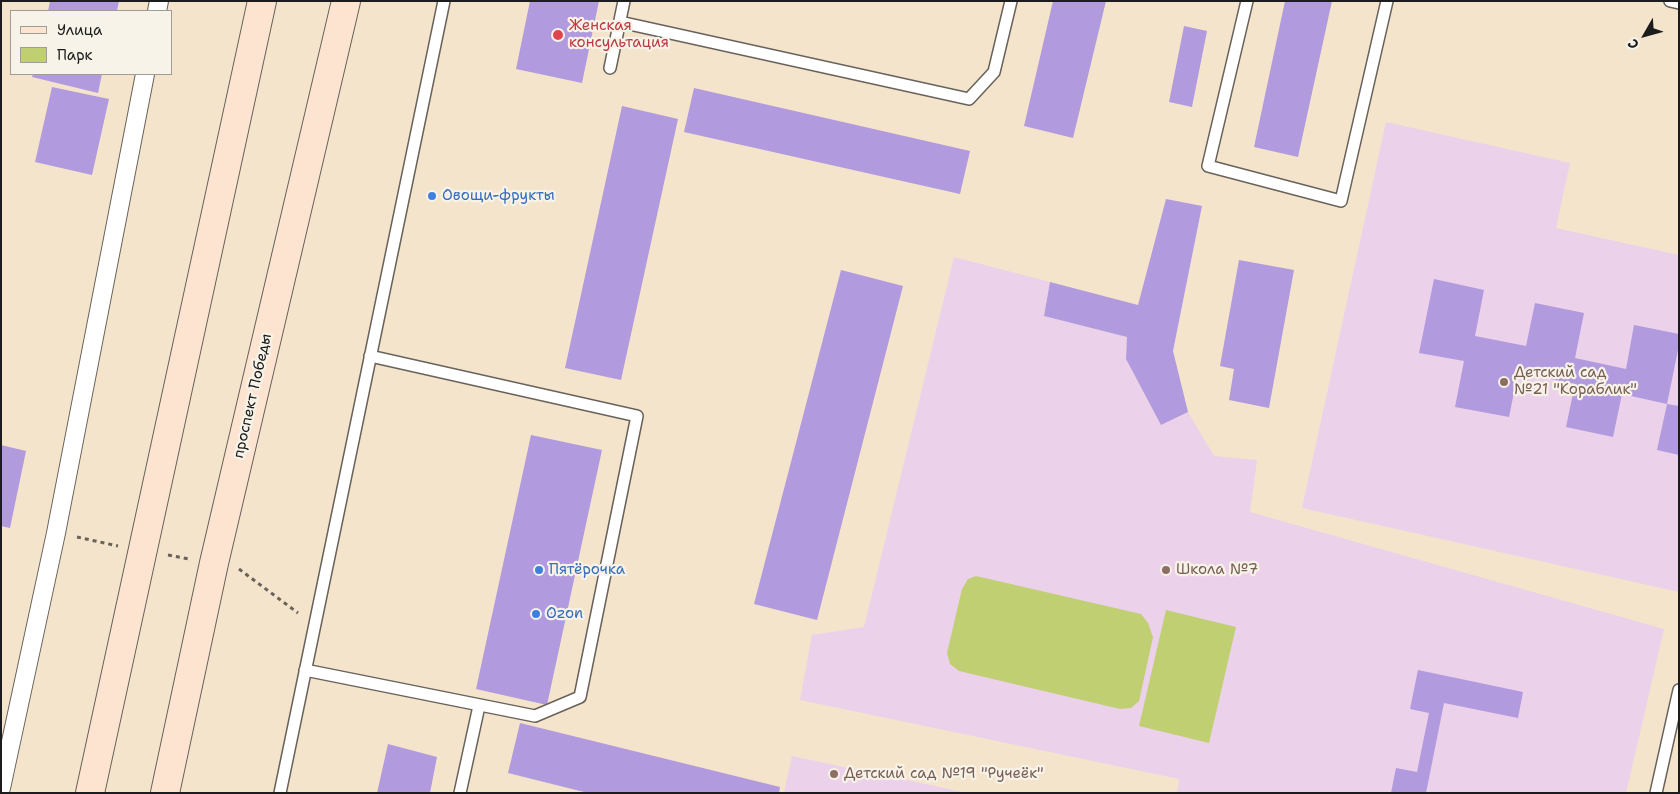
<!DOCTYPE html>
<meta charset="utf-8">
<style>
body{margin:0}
#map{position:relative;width:1680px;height:794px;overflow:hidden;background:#f4e4cc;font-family:"Shantell Sans",sans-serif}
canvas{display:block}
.frame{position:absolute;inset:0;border:2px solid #1c1c1c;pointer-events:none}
.legend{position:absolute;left:10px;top:10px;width:162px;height:65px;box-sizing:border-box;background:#f7f3e8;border:1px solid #9f9d96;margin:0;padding:6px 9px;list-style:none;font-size:15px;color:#1c1c1c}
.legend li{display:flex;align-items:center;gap:10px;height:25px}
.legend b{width:25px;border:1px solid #9f9d96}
.north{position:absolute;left:1620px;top:10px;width:50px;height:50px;-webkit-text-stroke:4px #f7f3e8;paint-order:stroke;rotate:232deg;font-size:14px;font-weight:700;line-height:20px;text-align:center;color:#1c1c1c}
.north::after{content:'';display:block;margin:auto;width:18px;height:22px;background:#1c1c1c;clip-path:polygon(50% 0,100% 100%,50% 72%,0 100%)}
</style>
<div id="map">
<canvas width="1680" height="794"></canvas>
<div class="frame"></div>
<ul class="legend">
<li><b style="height:6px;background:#fde4d1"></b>Улица</li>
<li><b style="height:14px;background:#bfcf72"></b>Парк</li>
</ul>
<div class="north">С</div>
</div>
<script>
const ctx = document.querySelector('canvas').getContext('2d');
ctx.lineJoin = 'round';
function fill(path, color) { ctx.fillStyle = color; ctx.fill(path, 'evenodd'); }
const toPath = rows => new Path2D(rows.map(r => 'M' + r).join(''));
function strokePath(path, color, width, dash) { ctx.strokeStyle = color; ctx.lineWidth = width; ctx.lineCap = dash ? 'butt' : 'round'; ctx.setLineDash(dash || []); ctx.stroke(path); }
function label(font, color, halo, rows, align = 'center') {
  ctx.font = font + ' "Shantell Sans",sans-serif'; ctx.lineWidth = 4.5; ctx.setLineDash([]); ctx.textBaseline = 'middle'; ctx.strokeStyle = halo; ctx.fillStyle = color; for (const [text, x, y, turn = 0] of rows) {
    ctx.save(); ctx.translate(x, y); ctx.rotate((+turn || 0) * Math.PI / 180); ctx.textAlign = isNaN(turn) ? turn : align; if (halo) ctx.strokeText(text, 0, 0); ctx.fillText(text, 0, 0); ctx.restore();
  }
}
fill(toPath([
 [1386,122,1570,163,1556,228,1679,255,1679,592,1302,508],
 [954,257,1050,282,1044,316,1127,337,1126,359,1161,425,1188,412,1214,456,1257,460,1250,512,1664,629,1626,793,1177,793,1179,779,800,700,812,635,864,627],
 [792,756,968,793,784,793]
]), '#ecd1eb');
fill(toPath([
 [976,576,1141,614,1148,623,1153,637,1139,701,1131,708,1120,709,959,671,950,664,947,653,962,589,968,579],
 [1166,610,1236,627,1209,743,1139,726]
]), '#bfcf72');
fill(toPath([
 [50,1,119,1,117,11,48,11],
 [530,1,599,1,582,83,516,69],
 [1053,1,1106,1,1073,138,1024,126],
 [1285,1,1332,1,1298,157,1254,147],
 [1184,26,1207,31,1192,107,1169,102],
 [33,74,102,74,98,93,32,77],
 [52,87,109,99,92,175,35,162],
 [694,88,970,151,960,194,684,132],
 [622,106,678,119,621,380,565,368],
 [1166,199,1202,206,1173,351,1188,412,1161,425,1126,359,1127,337,1044,316,1050,282,1138,305],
 [1239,260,1294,270,1269,408,1229,400,1234,369,1220,366],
 [841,270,903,286,817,620,754,604],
 [1434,279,1484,290,1475,336,1526,346,1535,303,1584,313,1575,358,1626,369,1634,325,1679,334,1679,345,1667,404,1622,394,1613,437,1566,427,1575,384,1518,372,1509,417,1455,407,1464,361,1419,353],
 [1667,404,1679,406,1679,455,1657,450],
 [531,435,602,450,547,705,476,689],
 [1,445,26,451,10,528,1,526],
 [1418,670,1523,692,1518,718,1444,703,1426,793,1391,793,1396,768,1417,772,1429,713,1410,709],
 [520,723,780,787,779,793,588,793,508,773],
 [388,744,437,757,430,793,377,793]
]), '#b19add');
const service = toPath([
 [1247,1,1208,166,1341,201,1387,1],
 [1670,1,1679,3],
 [620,22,969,99,994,72,1011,1],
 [610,68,624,1],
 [305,670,535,716,580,697,637,416,370,356],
 [280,793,444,1],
 [460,793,479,706],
 [1656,793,1679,690]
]);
const pedestrian = toPath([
 [157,11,159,1],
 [1,788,56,533,145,74]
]);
const secondary = toPath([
 [90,793,262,1],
 [165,793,214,563,346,1]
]);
strokePath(service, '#68625a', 14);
strokePath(pedestrian, '#68625a', 20);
strokePath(secondary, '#68625a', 30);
strokePath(toPath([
 [77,537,118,546],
 [168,555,189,559],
 [239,569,298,613]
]), '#68625a', 3, [4, 4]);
strokePath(service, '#fff', 11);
strokePath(pedestrian, '#fff', 18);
strokePath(secondary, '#fde4d1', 28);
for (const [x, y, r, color] of [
 [558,35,6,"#e0444e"],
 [432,196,5,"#3f7fe0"],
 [1504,382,5,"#8d6e63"],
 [539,570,5,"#3f7fe0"],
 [1166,570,5,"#8d6e63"],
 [536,614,5,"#3f7fe0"],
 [834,774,5,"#8d6e63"]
]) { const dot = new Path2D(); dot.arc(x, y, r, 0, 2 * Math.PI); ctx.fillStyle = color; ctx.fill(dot); strokePath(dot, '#f7f3e8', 2); }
label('15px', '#be3a42', '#f7f3e8', [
 ["Женская",569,26],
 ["консультация",569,43]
], 'left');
label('15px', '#366cbe', '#f7f3e8', [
 ["Овощи-фрукты",442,196],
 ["Пятёрочка",549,570],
 ["Ozon",546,614]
], 'left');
label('15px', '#785e54', '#f7f3e8', [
 ["Детский сад",1514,373],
 ["№21 \"Кораблик\"",1514,390],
 ["Школа №7",1176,570],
 ["Детский сад №19 \"Ручеёк\"",844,774]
], 'left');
label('15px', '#1c1c1c', '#f7f3e8', [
 ["проспект Победы",253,396,-77]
]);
</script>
